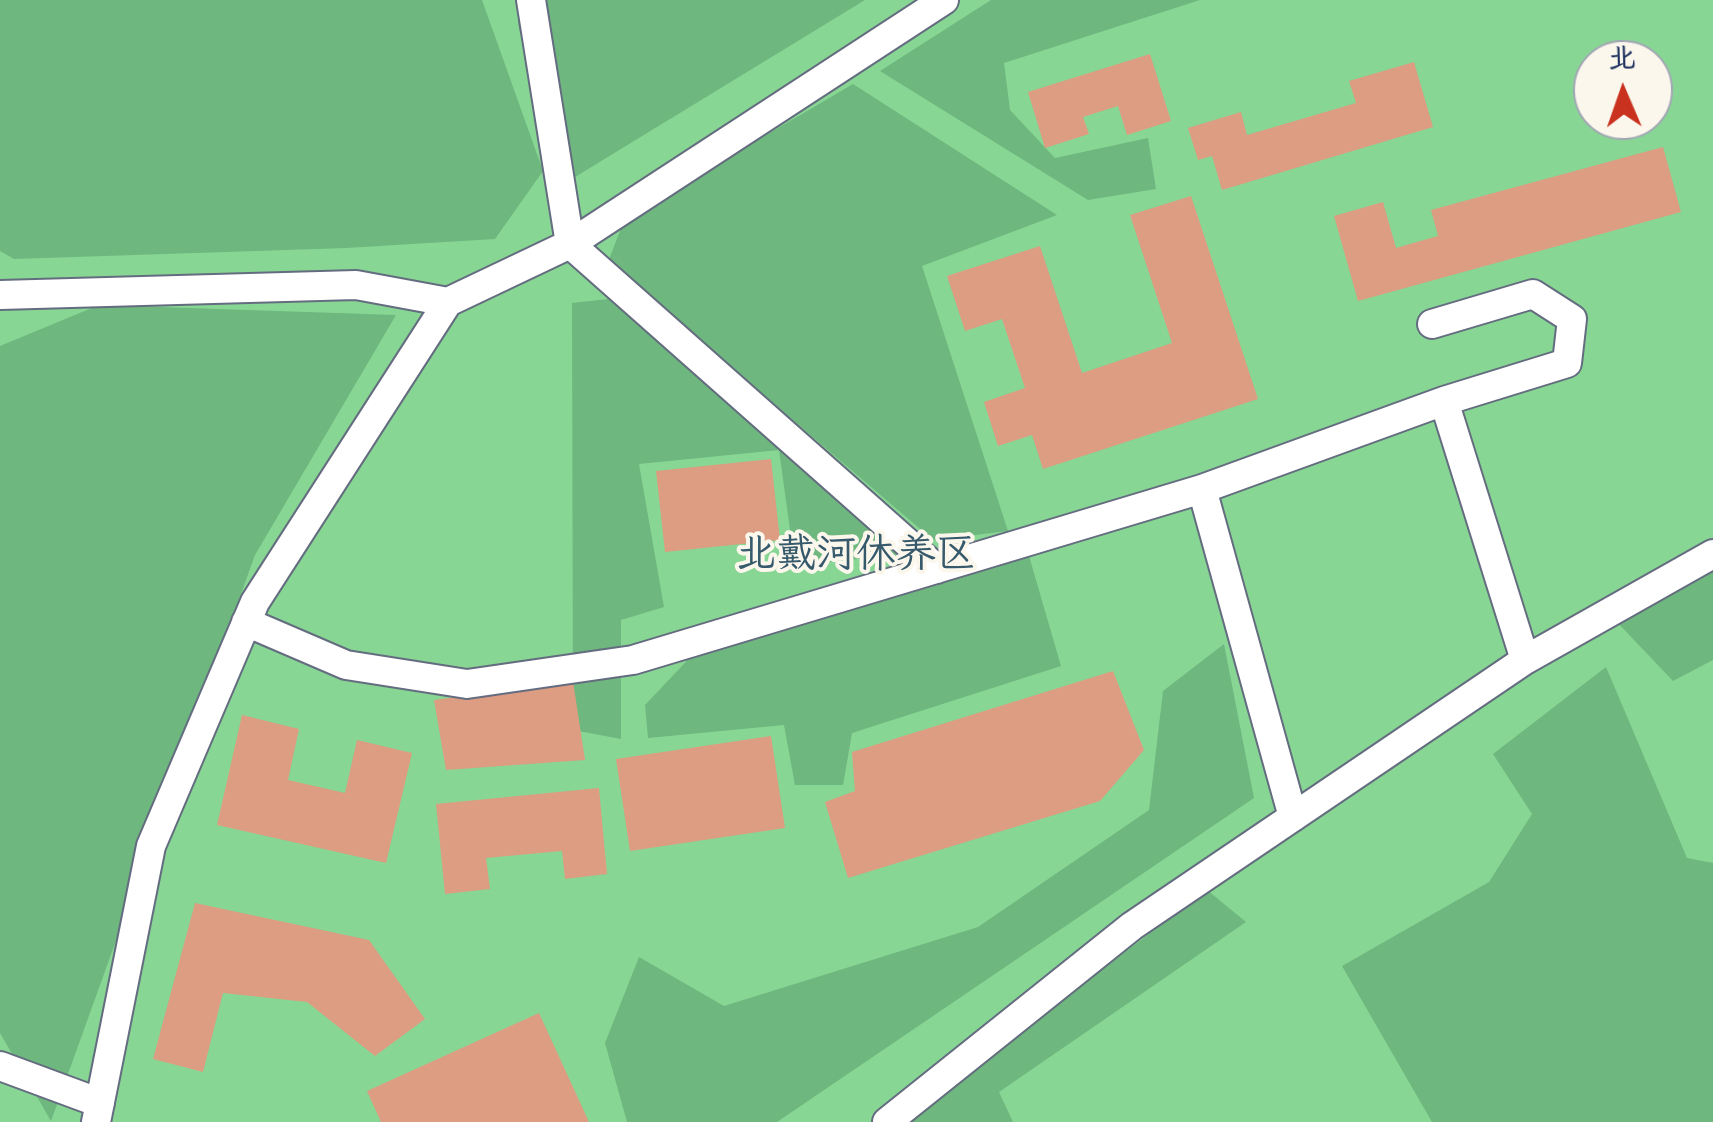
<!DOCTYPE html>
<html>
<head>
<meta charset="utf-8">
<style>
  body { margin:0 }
  #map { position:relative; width:1713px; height:1122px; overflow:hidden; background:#eddebc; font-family:Dekko,"LXGW WenKai TC",sans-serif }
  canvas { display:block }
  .north { position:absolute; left:1573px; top:40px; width:100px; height:100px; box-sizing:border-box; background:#fbf7ec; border:2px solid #a1a7b3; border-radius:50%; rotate:358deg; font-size:28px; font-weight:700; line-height:40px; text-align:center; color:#1b2f5e }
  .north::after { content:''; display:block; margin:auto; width:35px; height:45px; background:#c8321e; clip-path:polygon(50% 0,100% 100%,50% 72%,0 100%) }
</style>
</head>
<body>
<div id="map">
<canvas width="1713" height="1122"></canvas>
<div class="north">北</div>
</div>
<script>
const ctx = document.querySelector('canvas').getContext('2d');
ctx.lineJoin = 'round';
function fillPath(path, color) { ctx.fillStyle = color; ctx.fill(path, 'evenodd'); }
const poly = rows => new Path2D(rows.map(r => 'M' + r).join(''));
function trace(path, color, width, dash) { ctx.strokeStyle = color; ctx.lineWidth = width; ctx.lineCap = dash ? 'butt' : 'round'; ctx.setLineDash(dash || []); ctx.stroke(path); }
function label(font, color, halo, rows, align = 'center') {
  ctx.font = font + ' Dekko,"LXGW WenKai TC",sans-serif'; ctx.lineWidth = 8; ctx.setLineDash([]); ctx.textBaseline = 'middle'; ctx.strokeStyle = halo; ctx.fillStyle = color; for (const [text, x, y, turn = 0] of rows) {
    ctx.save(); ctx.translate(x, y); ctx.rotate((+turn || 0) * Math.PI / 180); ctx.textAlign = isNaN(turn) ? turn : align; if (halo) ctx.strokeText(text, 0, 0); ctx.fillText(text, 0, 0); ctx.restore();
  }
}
const green = poly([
  [0,0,1713,0,1713,1122,0,1122],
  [1593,60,1653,60,1653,120,1593,120]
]);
const forest = poly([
  [0,0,482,0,543,171,495,239,346,248,14,259,0,251],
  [518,0,865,0,557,188,518,24],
  [991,0,1200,0,1004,63,1010,110,1055,158,1148,138,1156,189,1088,200,880,71],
  [853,84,1057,215,922,266,1008,531,933,540,608,262,625,218],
  [608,299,911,553,795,566,779,450,639,464,664,607,621,620,621,739,573,730,572,303],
  [99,305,396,315,255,555,51,1121,0,1033,0,346],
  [1027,549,1061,666,852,733,843,785,795,785,784,725,648,738,645,705,697,650],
  [1713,569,1713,660,1673,681,1616,621],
  [1224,644,1254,798,777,1122,627,1122,605,1043,639,957,724,1006,978,927,1149,810,1163,691],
  [1606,667,1687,858,1713,863,1713,1122,1432,1122,1342,966,1489,882,1532,814,1493,754],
  [1207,890,1246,922,999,1092,1013,1122,901,1122]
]);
const building = poly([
  [1150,54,1171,121,1127,135,1118,106,1083,117,1089,134,1045,148,1028,92],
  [1414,62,1433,127,1222,190,1212,156,1198,160,1188,128,1241,112,1247,135,1356,103,1349,81],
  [1663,147,1681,212,1358,301,1334,216,1383,202,1396,248,1438,236,1431,210],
  [1191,196,1258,399,1043,469,1032,435,998,446,984,402,1025,388,1002,319,965,331,947,276,1040,246,1082,373,1172,343,1130,215],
  [771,459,780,540,665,552,656,471],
  [1113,671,1144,750,1100,801,848,878,825,802,855,791,852,752],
  [573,681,585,760,446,770,434,700],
  [242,715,299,729,288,780,345,793,357,740,412,753,386,863,217,825],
  [771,736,785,828,630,851,616,759],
  [599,788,607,874,565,879,562,851,486,858,490,889,445,894,436,804],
  [195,903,369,940,425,1019,375,1056,307,1002,223,993,203,1072,153,1059],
  [539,1013,589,1122,381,1122,367,1091]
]);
const street = poly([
  [531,0,570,244,937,569],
  [0,295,356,285,448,302],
  [1444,401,1525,660],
  [1202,489,1293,817],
  [246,622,346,665,467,684,633,660,1202,489,1444,401,1567,363,1572,319,1533,294,1432,324],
  [0,1066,100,1103],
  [96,1122,151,846,255,602,448,302,570,244,944,0],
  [887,1122,1132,926,1525,660,1713,554]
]);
const parkNames = [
  ["北戴河休养区",856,561]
];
fillPath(green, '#88d694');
fillPath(forest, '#6eb77e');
fillPath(building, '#dc9d82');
trace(street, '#646c7f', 32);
trace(street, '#fff', 28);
label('40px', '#36596c', '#fbf7ec', parkNames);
</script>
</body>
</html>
